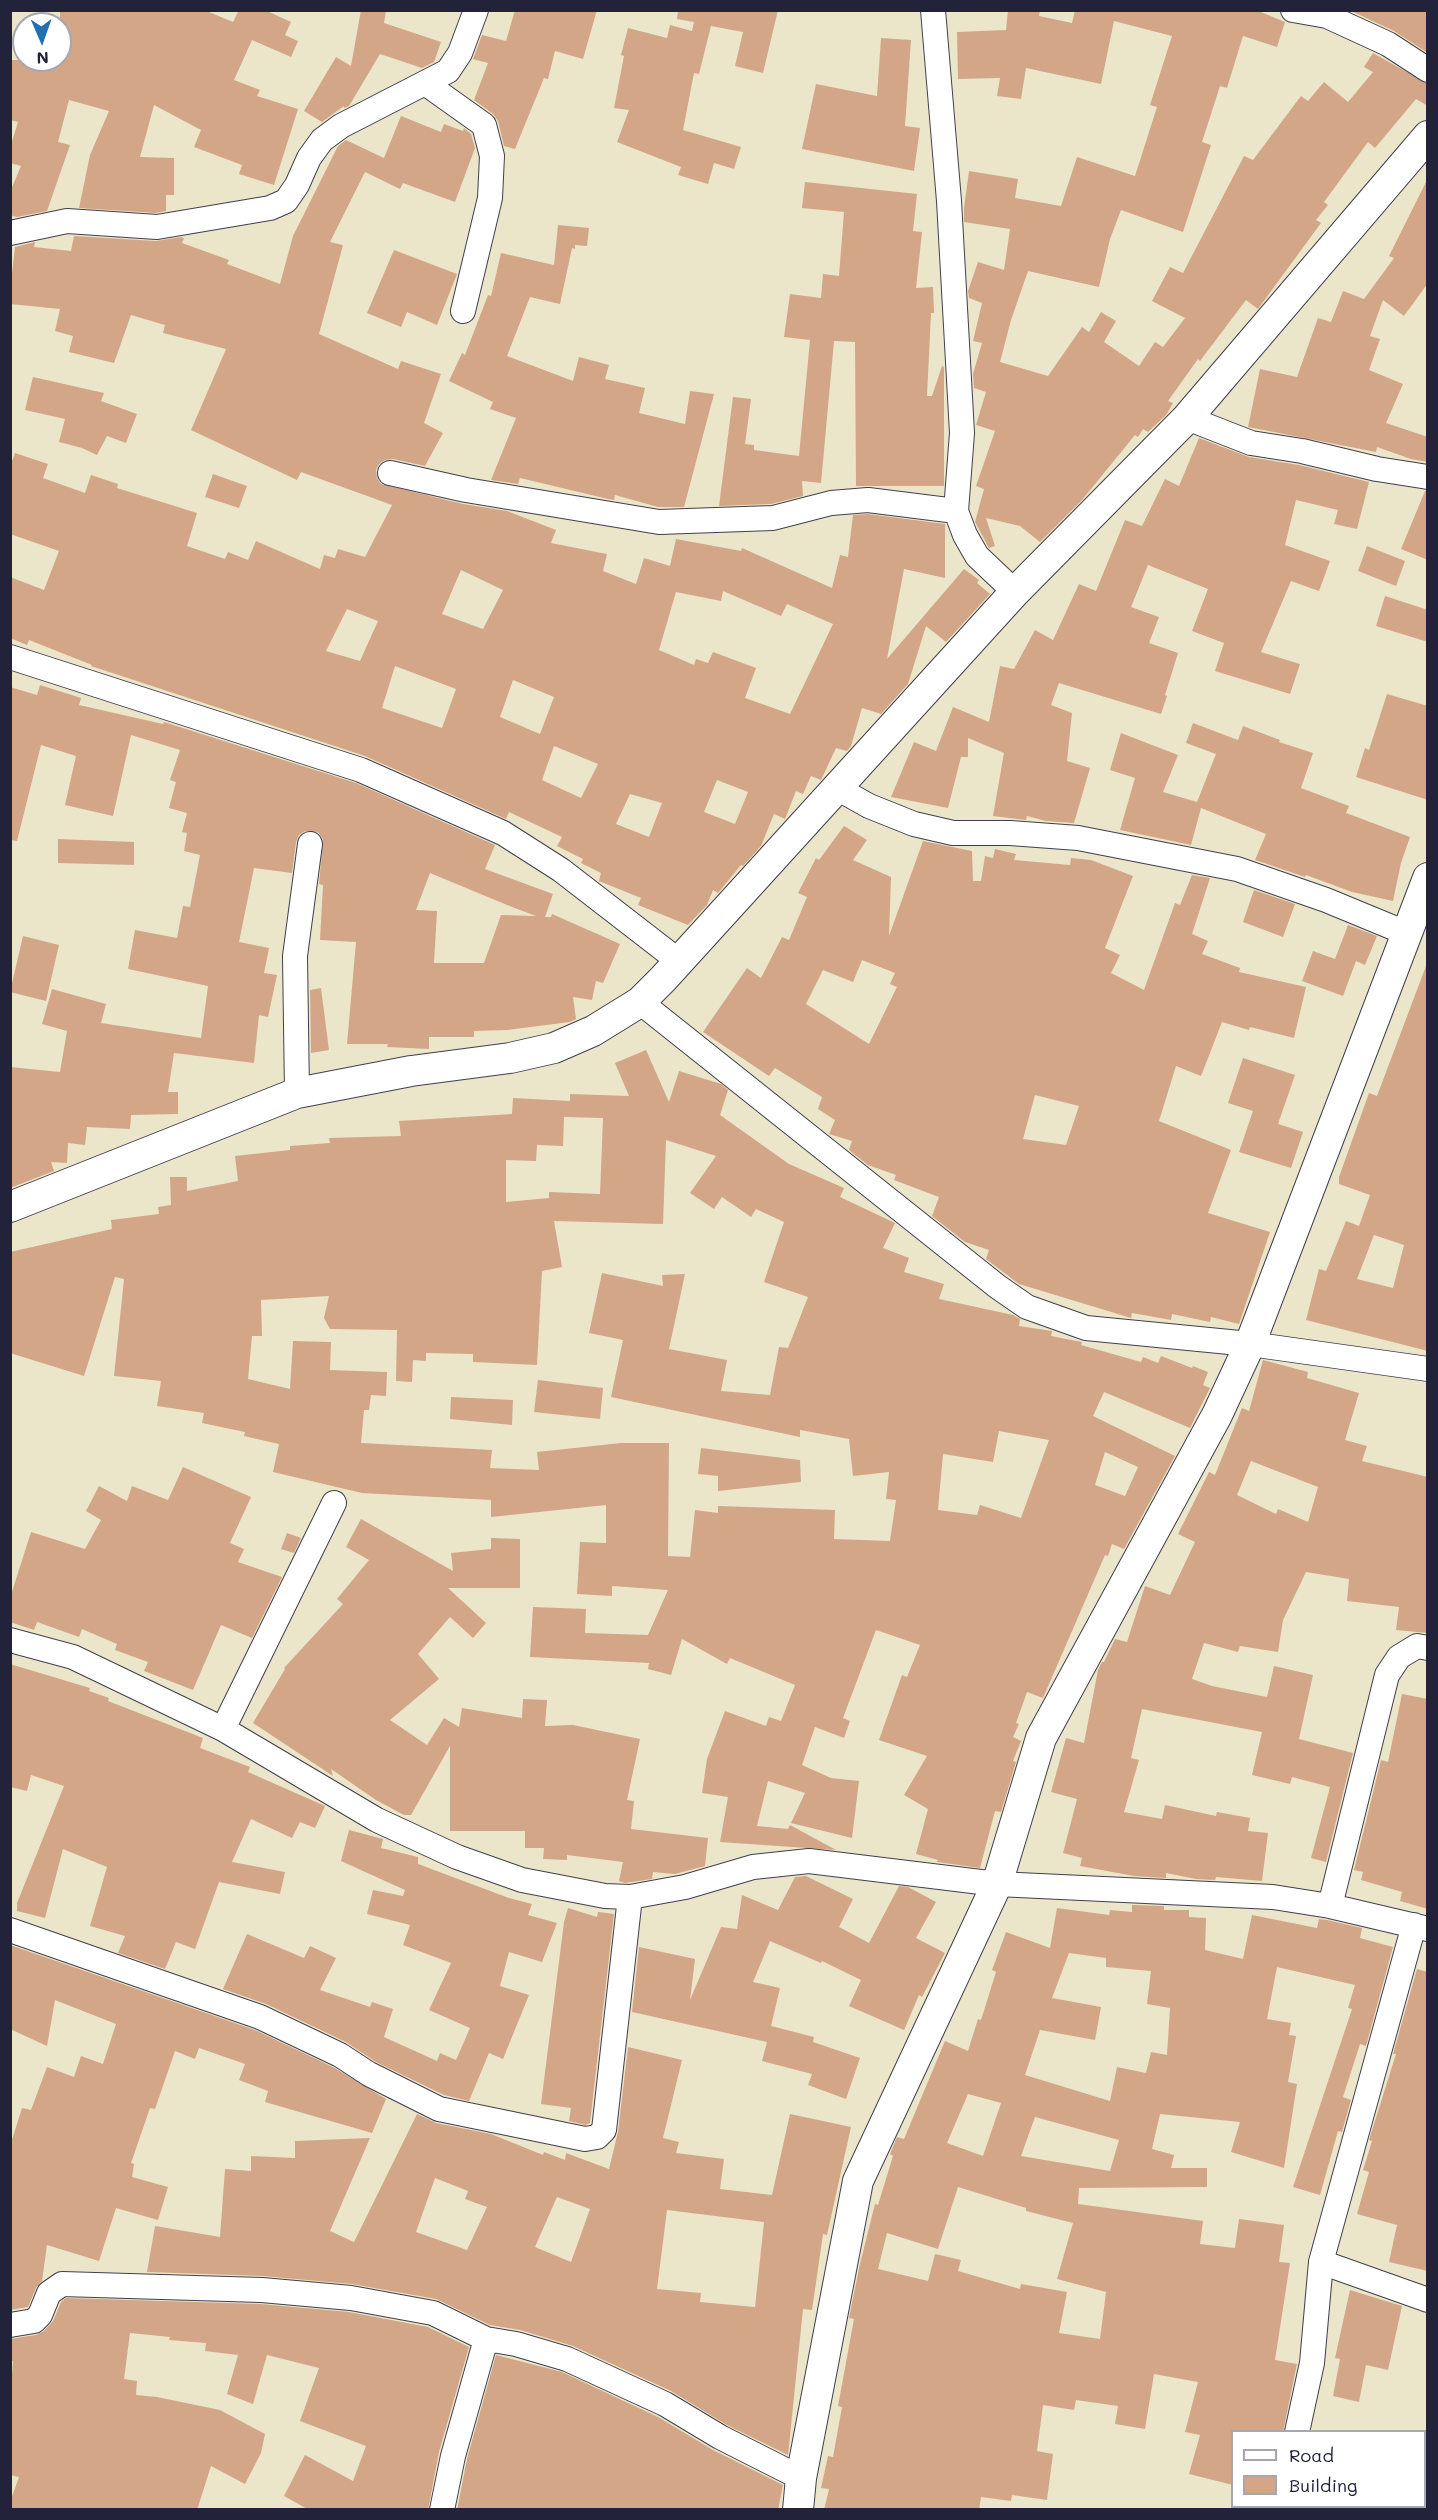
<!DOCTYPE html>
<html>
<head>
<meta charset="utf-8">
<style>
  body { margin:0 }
  #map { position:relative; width:1438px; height:2520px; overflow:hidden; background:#ebe6c9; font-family:Mali,sans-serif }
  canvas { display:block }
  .frame { position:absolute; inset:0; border:12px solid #22223b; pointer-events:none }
  .legend { position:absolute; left:1231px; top:2430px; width:195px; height:78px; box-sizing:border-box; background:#fff; border:2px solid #a7a7b1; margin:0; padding:8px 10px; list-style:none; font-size:18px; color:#22223b }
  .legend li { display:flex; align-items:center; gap:12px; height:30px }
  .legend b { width:30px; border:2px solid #a7a7b1 }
  .north { position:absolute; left:12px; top:12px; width:60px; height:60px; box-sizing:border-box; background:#fff; border:2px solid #a7a7b1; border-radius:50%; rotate:178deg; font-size:16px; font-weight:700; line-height:24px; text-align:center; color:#22223b }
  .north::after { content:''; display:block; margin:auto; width:21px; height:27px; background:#1f6fb2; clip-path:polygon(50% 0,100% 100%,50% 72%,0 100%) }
</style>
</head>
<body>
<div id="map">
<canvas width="1438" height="2520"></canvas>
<div class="frame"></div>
<ul class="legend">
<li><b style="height:8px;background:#fff"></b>Road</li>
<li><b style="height:16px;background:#d3a687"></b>Building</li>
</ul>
<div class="north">N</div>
</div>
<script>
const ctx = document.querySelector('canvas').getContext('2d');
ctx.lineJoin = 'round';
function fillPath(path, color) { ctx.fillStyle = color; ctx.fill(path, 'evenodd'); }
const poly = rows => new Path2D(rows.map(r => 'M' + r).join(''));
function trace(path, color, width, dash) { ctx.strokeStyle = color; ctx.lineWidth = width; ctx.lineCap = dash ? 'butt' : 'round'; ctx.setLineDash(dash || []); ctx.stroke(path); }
const building = poly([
  [60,10,204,10,233,22,239,10,265,10,291,22,285,35,298,41,291,57,252,40,234,80,260,90,257,96,298,109,274,185,239,174,242,165,194,147,201,130,154,105,140,157,174,158,174,195,166,195,166,211,156,213,79,208,90,155,109,111,69,100,58,142,70,145,47,211,17,217,10,215,10,192,21,166,10,163,10,148,18,122,10,120,10,60,60,60],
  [361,10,386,10,384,23,441,42,434,62,422,68,380,54,349,106,344,108,344,106,322,122,304,111,336,57,351,66],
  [515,10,597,10,583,59,555,51,548,79,544,78,515,149,504,146,498,121,493,114,474,100,488,63,473,59,482,35,506,41],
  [678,10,778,10,763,73,735,66,743,32,711,26,699,74,694,73,683,130,741,147,734,169,714,163,708,184,678,175,681,167,617,142,629,110,614,108,624,56,621,55,628,28,667,38,670,25,692,31,694,22,677,19],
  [1008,10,1040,10,1039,16,1072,23,1075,10,1256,10,1285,22,1277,47,1243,36,1227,88,1220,86,1202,142,1211,145,1183,232,1121,210,1110,239,1099,287,1028,271,1011,320,1000,362,1048,376,1082,327,1089,332,1101,312,1116,321,1104,342,1139,366,1155,342,1163,347,1185,318,1152,301,1170,267,1183,273,1244,156,1253,160,1301,96,1308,101,1324,82,1348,102,1373,72,1364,67,1373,53,1428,84,1428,106,1416,99,1375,148,1368,142,1324,202,1328,205,1316,220,1321,223,1258,309,1246,300,1200,361,1198,359,1168,401,1173,403,1166,415,1148,432,1143,429,1138,437,1135,435,1082,500,1040,542,1020,526,986,518,995,546,989,548,975,522,984,489,976,486,995,431,976,425,986,392,974,388,973,374,982,343,973,341,982,303,969,298,968,291,978,262,1004,270,1010,229,964,222,964,208,969,171,1018,179,1015,198,1061,206,1077,157,1135,176,1157,107,1150,105,1172,36,1114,21,1101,84,1026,68,1021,99,997,96,1000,78,958,79,957,32,1006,30],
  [1349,10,1428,10,1428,53,1394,31],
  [881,38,911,40,905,126,920,128,914,171,802,149,816,84,877,96],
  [401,116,441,132,444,124,463,131,464,128,471,134,475,148,455,202,403,183,400,189,365,172,330,242,343,245,319,334,398,369,401,361,441,374,424,423,443,433,425,466,393,459,385,460,379,464,376,470,377,478,381,484,463,504,507,511,556,530,551,543,607,554,603,571,636,584,644,558,670,566,676,539,741,551,742,548,832,588,840,555,848,557,853,515,868,514,945,524,945,578,904,569,887,659,964,569,979,580,977,583,990,594,946,642,926,626,908,684,881,714,862,708,851,746,847,751,836,748,821,780,811,776,803,794,796,791,785,819,774,814,761,846,743,866,741,865,718,893,713,890,707,905,688,925,638,905,641,898,599,881,601,873,581,863,583,859,557,846,562,837,509,812,506,819,365,756,91,666,92,665,29,640,27,645,10,638,10,577,44,590,59,551,10,534,10,467,15,453,48,464,43,478,85,493,91,475,118,484,117,488,197,513,187,546,225,559,228,552,248,560,256,541,320,569,324,555,335,558,338,549,365,557,392,505,301,472,297,480,191,430,226,349,163,333,165,325,131,315,114,363,69,352,73,336,55,331,60,309,10,304,10,291,15,247,35,242,34,247,71,251,74,236,156,241,181,237,184,238,182,243,229,260,227,264,280,284,293,236,338,146,346,140,384,158],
  [461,570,503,590,483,629,442,614],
  [723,591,781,616,787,604,833,624,790,714,745,698,756,668,713,652,708,663,696,659,694,665,659,650,676,592,721,601],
  [347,609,378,621,360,661,326,651],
  [395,666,456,689,442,728,382,708],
  [513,680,554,697,540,734,500,717],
  [554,746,598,764,581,798,542,780],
  [717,780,748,792,735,824,704,812],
  [630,794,662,803,649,837,616,824],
  [1428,178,1428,283,1404,316,1383,300,1370,336,1380,339,1369,370,1403,384,1386,423,1428,437,1428,462,1411,459,1377,447,1376,452,1248,427,1260,369,1297,377,1318,318,1331,322,1343,291,1364,299,1394,258,1389,256],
  [805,182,917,194,913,231,922,232,916,288,933,287,934,313,931,313,927,396,932,396,942,366,944,367,944,486,856,486,855,342,834,341,821,483,802,481,803,496,771,504,719,506,733,397,751,399,745,444,754,445,754,450,799,456,810,340,784,337,790,294,821,298,823,274,839,276,844,212,802,208],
  [558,225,589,228,587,246,575,245,575,249,572,248,560,304,530,297,507,356,573,381,579,357,609,365,605,379,645,388,639,413,685,424,690,391,714,394,684,507,658,507,615,495,614,500,608,499,520,478,518,484,491,480,516,418,490,409,493,402,449,381,462,353,465,355,488,295,491,296,501,253,554,265],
  [394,250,457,274,437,325,407,312,401,327,367,313],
  [33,377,104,393,101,401,137,414,126,443,107,436,97,455,82,448,59,442,65,419,25,410],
  [1199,438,1249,457,1299,465,1369,482,1357,529,1334,524,1338,510,1296,500,1285,545,1330,561,1319,591,1291,581,1261,652,1300,664,1290,694,1215,671,1224,643,1192,631,1208,589,1148,565,1131,607,1159,617,1149,643,1178,653,1165,695,1167,696,1161,714,1059,683,1051,705,1072,713,1067,761,1090,768,1074,823,1046,821,1027,816,1026,820,993,816,1004,753,968,738,968,757,961,757,948,808,891,797,914,742,936,751,953,707,989,722,1000,666,1014,669,1035,630,1053,640,1079,584,1096,591,1125,520,1142,526,1165,479,1179,486],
  [213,474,247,486,239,508,205,497],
  [1425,491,1428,491,1428,560,1401,549],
  [1367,546,1405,561,1396,586,1358,571],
  [1385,596,1428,610,1428,642,1376,626],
  [40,685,81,698,79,705,163,724,164,722,356,783,495,845,485,869,553,894,545,917,551,917,552,914,620,944,603,983,596,981,592,1000,573,997,576,1019,570,1022,507,1030,474,1031,474,1037,429,1037,429,1049,387,1047,388,1044,347,1044,356,942,320,940,323,885,319,884,323,839,318,832,305,831,299,835,296,842,292,873,254,868,239,942,269,948,264,973,277,975,268,1017,259,1015,254,1063,174,1053,168,1092,178,1092,178,1114,131,1115,130,1129,87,1127,85,1145,68,1143,67,1163,51,1162,54,1171,10,1188,10,1067,60,1072,67,1031,42,1024,52,989,106,1004,101,1023,201,1038,208,986,128,969,135,930,177,938,183,906,190,907,200,855,184,851,187,833,182,832,187,813,169,808,176,782,170,780,180,750,131,735,113,816,65,805,76,756,41,745,17,841,10,840,10,687,37,695],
  [430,873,512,907,536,916,501,915,484,963,434,963,437,911,416,910],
  [1387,694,1428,706,1428,800,1356,777,1365,748,1369,750],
  [1193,723,1238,740,1243,726,1280,740,1279,742,1313,753,1301,788,1349,806,1346,813,1410,837,1401,863,1393,901,1352,892,1306,875,1305,877,1255,860,1266,834,1201,808,1191,845,1120,830,1135,778,1110,770,1121,733,1178,755,1163,792,1197,802,1216,754,1186,743],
  [844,826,867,840,853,860,891,877,889,936,923,841,972,851,973,881,981,881,985,856,993,858,995,849,1016,854,1014,860,1070,865,1071,858,1091,860,1133,876,1105,948,1120,955,1111,973,1144,990,1175,903,1180,905,1192,875,1210,878,1192,934,1208,941,1202,954,1240,968,1239,972,1306,987,1294,1038,1250,1027,1249,1030,1222,1022,1201,1076,1176,1066,1159,1121,1231,1150,1208,1213,1270,1232,1239,1324,1211,1317,1210,1322,1172,1314,1171,1320,1132,1313,1131,1318,1019,1284,986,1259,989,1250,965,1242,932,1216,939,1197,894,1180,896,1175,868,1165,849,1150,852,1141,829,1134,835,1120,818,1109,822,1097,775,1068,769,1076,703,1032,747,968,761,978,782,937,789,940,807,897,798,893,816,858,819,860],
  [862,960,895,973,890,984,897,987,869,1044,806,1004,823,970,853,982],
  [1035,1095,1079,1106,1066,1145,1023,1139],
  [58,839,134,842,134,865,58,863],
  [1254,890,1295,904,1283,937,1243,922],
  [1348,925,1377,936,1365,965,1356,961,1343,996,1302,981,1313,951,1335,959],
  [23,936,59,945,46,1001,10,992],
  [1426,966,1428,966,1428,1351,1306,1320,1319,1269,1326,1271,1346,1221,1359,1226,1370,1195,1339,1184,1339,1177,1369,1093,1377,1096],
  [1374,1235,1404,1245,1393,1288,1357,1279],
  [321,988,329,1050,311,1053,310,990],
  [646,1050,669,1102,679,1071,721,1084,728,1090,720,1115,789,1164,844,1188,840,1197,895,1223,883,1248,909,1258,904,1272,944,1284,939,1299,1013,1315,1020,1319,1019,1326,1052,1331,1051,1336,1082,1342,1081,1345,1141,1362,1143,1357,1158,1363,1161,1356,1192,1368,1193,1366,1208,1372,1203,1385,1210,1388,1190,1428,1104,1392,1093,1416,1175,1456,1124,1549,1112,1544,1108,1556,1105,1555,1043,1698,1027,1692,1016,1723,1019,1724,1013,1737,1021,1741,1013,1761,1016,1762,1001,1812,995,1811,980,1868,937,1862,938,1860,916,1854,928,1809,904,1795,927,1756,879,1740,902,1675,907,1677,920,1645,876,1630,843,1718,850,1721,844,1738,815,1727,802,1765,831,1778,859,1781,852,1838,791,1823,805,1793,768,1781,757,1826,788,1829,790,1825,836,1850,720,1842,728,1797,702,1793,707,1759,725,1711,766,1726,769,1717,781,1721,795,1685,730,1658,727,1664,682,1639,671,1675,648,1669,649,1663,530,1657,533,1607,586,1609,585,1633,648,1635,668,1590,612,1586,612,1596,577,1594,580,1542,606,1543,606,1505,491,1517,491,1500,362,1493,273,1472,279,1444,244,1436,245,1432,202,1423,204,1413,157,1406,161,1381,114,1376,124,1279,115,1277,84,1376,10,1353,10,1252,112,1229,111,1220,159,1214,158,1207,171,1205,170,1177,187,1177,187,1191,238,1181,235,1156,290,1150,290,1146,330,1143,329,1138,401,1136,399,1121,512,1114,513,1098,570,1101,570,1094,629,1096,615,1063],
  [564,1117,603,1118,600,1194,549,1192,549,1198,506,1202,506,1160,536,1161,537,1145,563,1146],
  [666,1140,716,1156,690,1193,714,1209,722,1197,751,1217,756,1209,784,1222,764,1282,808,1297,788,1348,779,1347,770,1395,721,1391,727,1360,669,1349,685,1274,662,1275,663,1286,602,1273,589,1333,623,1340,611,1397,800,1437,800,1430,849,1439,853,1476,889,1472,886,1499,896,1500,890,1541,834,1539,835,1510,718,1506,718,1513,695,1510,690,1557,668,1556,669,1443,621,1443,537,1452,539,1470,490,1468,492,1450,361,1443,364,1410,369,1410,371,1395,386,1396,387,1372,330,1370,331,1342,293,1341,290,1389,248,1379,252,1336,262,1336,261,1300,329,1296,324,1318,330,1329,397,1330,396,1381,412,1382,413,1360,426,1361,426,1353,473,1354,473,1362,537,1365,542,1271,562,1267,554,1221,663,1224],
  [999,1431,1049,1440,1021,1518,980,1505,977,1515,938,1510,943,1454,993,1462],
  [1105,1452,1138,1467,1125,1496,1095,1485],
  [1243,1058,1295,1075,1278,1124,1303,1132,1291,1168,1239,1152,1253,1111,1228,1103],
  [1263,1360,1308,1372,1307,1378,1359,1393,1345,1440,1367,1446,1362,1461,1428,1477,1428,1633,1396,1630,1399,1607,1347,1601,1349,1579,1306,1572,1283,1620,1278,1652,1240,1646,1238,1652,1204,1643,1192,1679,1212,1686,1267,1697,1274,1666,1313,1675,1299,1739,1353,1753,1326,1862,1311,1858,1330,1787,1292,1777,1290,1784,1252,1775,1262,1732,1142,1709,1131,1758,1139,1760,1124,1812,1162,1819,1165,1805,1216,1816,1217,1812,1250,1818,1248,1831,1268,1833,1262,1881,1216,1877,1215,1880,1196,1879,1166,1873,1166,1878,1134,1876,1080,1866,1082,1858,1063,1853,1077,1799,1051,1792,1066,1738,1084,1743,1098,1670,1102,1662,1104,1662,1115,1639,1127,1642,1145,1586,1170,1595,1195,1542,1178,1534,1209,1472,1215,1475,1242,1408,1249,1411],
  [1251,1461,1318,1487,1308,1522,1278,1509,1276,1514,1237,1495],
  [538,1380,603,1388,600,1419,534,1412],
  [451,1397,513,1400,512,1425,450,1419],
  [701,1448,800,1460,801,1482,718,1491,718,1476,698,1474],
  [183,1467,251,1497,230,1543,244,1549,238,1562,282,1577,252,1638,221,1625,193,1690,144,1671,148,1662,115,1650,117,1644,82,1629,79,1637,37,1622,34,1630,10,1622,10,1598,31,1532,85,1549,101,1520,86,1511,99,1486,127,1501,132,1486,168,1500],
  [361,1519,453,1571,451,1553,491,1549,491,1538,520,1539,520,1588,448,1588,486,1623,473,1638,450,1617,418,1654,439,1679,390,1720,427,1745,444,1718,459,1727,462,1708,522,1718,523,1699,547,1700,545,1726,573,1725,640,1739,627,1800,634,1801,631,1829,708,1838,705,1866,675,1874,653,1872,652,1879,625,1883,619,1881,623,1862,567,1855,567,1860,543,1859,544,1848,525,1848,525,1831,450,1831,450,1746,411,1815,404,1815,376,1800,331,1769,333,1776,253,1723,285,1669,284,1668,343,1604,337,1599,369,1560,346,1547],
  [287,1533,301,1538,294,1553,281,1549],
  [10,1664,90,1688,89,1691,109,1698,108,1701,203,1738,200,1748,250,1767,248,1772,325,1806,315,1828,300,1822,292,1838,251,1819,232,1862,285,1872,280,1894,219,1882,195,1949,176,1942,165,1969,118,1953,125,1936,90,1926,107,1867,63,1849,45,1918,17,1911,17,1903,64,1786,31,1775,27,1791,10,1787],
  [1402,1694,1428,1699,1428,1909,1400,1901,1402,1892,1361,1880,1363,1872,1354,1870,1381,1760,1388,1762],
  [349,1830,383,1839,381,1848,418,1857,418,1864,509,1898,532,1904,528,1915,557,1923,542,1962,509,1952,500,1986,529,1995,503,2059,489,2053,469,2101,444,2095,376,2062,346,2042,266,2004,223,1989,247,1934,304,1958,310,1946,336,1958,320,1990,370,2007,372,2002,393,2009,384,2037,437,2061,440,2053,456,2060,470,2028,429,2010,451,1963,403,1945,410,1925,367,1914,373,1890,403,1896,405,1890,341,1861],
  [806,1876,853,1899,839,1927,869,1943,899,1886,908,1887,936,1902,916,1938,945,1953,922,1997,919,1995,904,2030,849,2006,861,1980,822,1961,821,1963,770,1941,753,1982,780,1988,771,2026,814,2037,813,2042,860,2058,846,2099,808,2085,812,2074,762,2061,767,2042,632,2012,639,1947,695,1959,690,2000,721,1927,737,1929,742,1895,778,1910,795,1877],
  [1132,1905,1164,1906,1164,1910,1189,1910,1189,1917,1206,1918,1205,1950,1243,1959,1252,1915,1317,1928,1319,1919,1327,1920,1362,1928,1360,1938,1393,1947,1366,2046,1360,2044,1343,2097,1351,2100,1342,2132,1338,2131,1320,2195,1293,2187,1352,2009,1348,2008,1355,1985,1277,1967,1267,2019,1291,2023,1289,2035,1296,2036,1288,2082,1297,2084,1284,2168,1231,2152,1240,2122,1160,2114,1152,2149,1174,2155,1171,2168,1207,2168,1207,2187,1079,2188,1078,2204,1203,2221,1200,2244,1235,2248,1239,2219,1284,2225,1279,2262,1290,2263,1275,2360,1297,2364,1283,2432,1233,2432,1233,2485,1189,2474,1200,2435,1185,2432,1198,2382,1154,2374,1145,2429,1115,2424,1118,2406,1076,2400,1074,2410,1043,2405,1037,2451,1053,2454,1047,2500,1012,2495,1011,2501,981,2497,979,2510,824,2510,829,2489,821,2488,828,2456,833,2457,842,2407,838,2406,854,2319,849,2318,860,2264,875,2204,878,2205,893,2156,890,2154,897,2137,904,2139,945,2041,968,2051,978,2019,981,2020,996,1972,992,1970,1006,1932,1050,1948,1057,1908,1109,1915,1110,1910,1132,1912],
  [1069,1953,1106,1958,1106,1967,1151,1971,1147,2004,1170,2008,1167,2055,1151,2052,1146,2073,1117,2067,1110,2101,1025,2075,1040,2030,1095,2040,1101,2007,1052,1998],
  [968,2094,1001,2103,983,2156,947,2143],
  [1035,2117,1119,2140,1110,2171,1021,2156],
  [958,2187,1026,2208,1026,2211,1073,2223,1057,2279,1106,2292,1100,2339,1059,2333,1067,2292,1021,2284,1020,2289,958,2271,961,2260,935,2254,928,2281,878,2269,887,2233,938,2249],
  [568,1908,597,1917,598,1912,614,1914,590,2123,585,2125,569,2121,571,2108,541,2104,564,1922],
  [10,1945,255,2030,333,2067,386,2099,372,2133,265,2102,268,2091,239,2080,245,2064,199,2048,195,2059,175,2051,155,2109,150,2108,131,2163,134,2164,132,2177,168,2187,158,2220,116,2208,99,2261,47,2245,42,2281,36,2288,28,2307,10,2310,10,2146,22,2108,31,2110,47,2067,74,2077,81,2056,103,2064,116,2024,55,2000,47,2046,10,2029],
  [1417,1969,1428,1972,1428,2271,1389,2262,1397,2225,1357,2214,1369,2172,1363,2170,1372,2141,1369,2140,1396,2054,1393,2054],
  [628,2047,682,2060,663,2138,679,2142,676,2153,724,2159,720,2189,772,2195,790,2114,851,2127,827,2235,823,2234,812,2310,803,2309,788,2455,727,2425,671,2391,573,2346,520,2330,490,2325,436,2299,352,2284,262,2276,147,2272,155,2226,220,2237,225,2169,251,2171,251,2156,295,2158,295,2141,370,2138,330,2231,354,2242,417,2114,436,2123,491,2134,543,2155,544,2152,565,2160,566,2153,609,2169,618,2132],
  [435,2178,468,2191,465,2199,487,2207,467,2250,416,2232],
  [557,2197,590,2209,571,2262,535,2247],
  [667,2210,764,2222,755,2307,700,2302,701,2293,657,2289],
  [1350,2290,1402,2306,1388,2370,1366,2365,1359,2402,1333,2396,1340,2359,1335,2358],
  [66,2298,261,2304,349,2312,428,2327,469,2347,439,2452,428,2510,309,2510,284,2496,305,2455,353,2481,366,2446,300,2421,319,2368,267,2355,253,2404,227,2394,238,2355,205,2351,206,2343,169,2340,170,2337,130,2333,124,2379,137,2381,136,2395,157,2397,220,2410,265,2434,261,2453,245,2484,211,2466,197,2510,10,2510,10,2502,19,2477,10,2475,10,2399,13,2361,10,2361,10,2339,36,2335,44,2331,53,2321,61,2302],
  [496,2355,562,2372,658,2417,713,2450,783,2485,778,2510,457,2510,467,2459]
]);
const minor = poly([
  [933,10,949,201,962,433,956,511,965,535,977,556,1015,592],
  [1293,10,1327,16,1388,44,1428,70],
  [425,83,484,125,492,156,490,198,463,311],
  [10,233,67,221,157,227,270,208,286,201,297,185,309,158,322,140,341,126,448,71,460,53,476,10],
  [1187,418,1251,443,1302,451,1377,469,1428,477],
  [390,473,466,490,659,522,773,518,831,503,868,500,956,511],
  [10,657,361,770,503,833,561,870,680,962],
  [837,788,869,806,914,824,953,833,1010,833,1078,838,1237,869,1326,900,1406,933],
  [640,1002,998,1287,1027,1307,1086,1328,1250,1344,1428,1369],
  [297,1093,295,956,310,844],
  [10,1640,73,1657,223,1729,377,1820,457,1857,522,1880,605,1896,630,1897,685,1887,753,1867,809,1861,997,1884,1273,1897,1330,1906,1428,1929],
  [223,1729,334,1503],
  [1330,1906,1387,1675,1399,1657,1417,1646,1428,1648],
  [10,1930,260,2017,340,2055,369,2074,439,2109,585,2139,597,2137,604,2130,630,1897],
  [1321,2262,1428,2300],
  [10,2325,34,2321,40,2315,49,2293,62,2284,262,2290,351,2298,433,2313,486,2339,516,2344,567,2359,665,2404,720,2437,801,2478],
  [1297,2432,1312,2363,1321,2262,1414,1925],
  [442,2510,453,2456,486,2339],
  [1285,2510,1285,2506]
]);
const tertiary = poly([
  [10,1207,297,1093,411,1071,510,1058,554,1048,593,1031,640,1002,663,979,1015,592,1187,418,1428,136],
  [798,2510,801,2478,858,2181,997,1884,1041,1738,1217,1415,1250,1344,1428,878]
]);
fillPath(building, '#d3a687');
trace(minor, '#403f50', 26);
trace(tertiary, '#403f50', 32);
trace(minor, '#fff', 24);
trace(tertiary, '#fff', 30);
</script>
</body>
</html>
